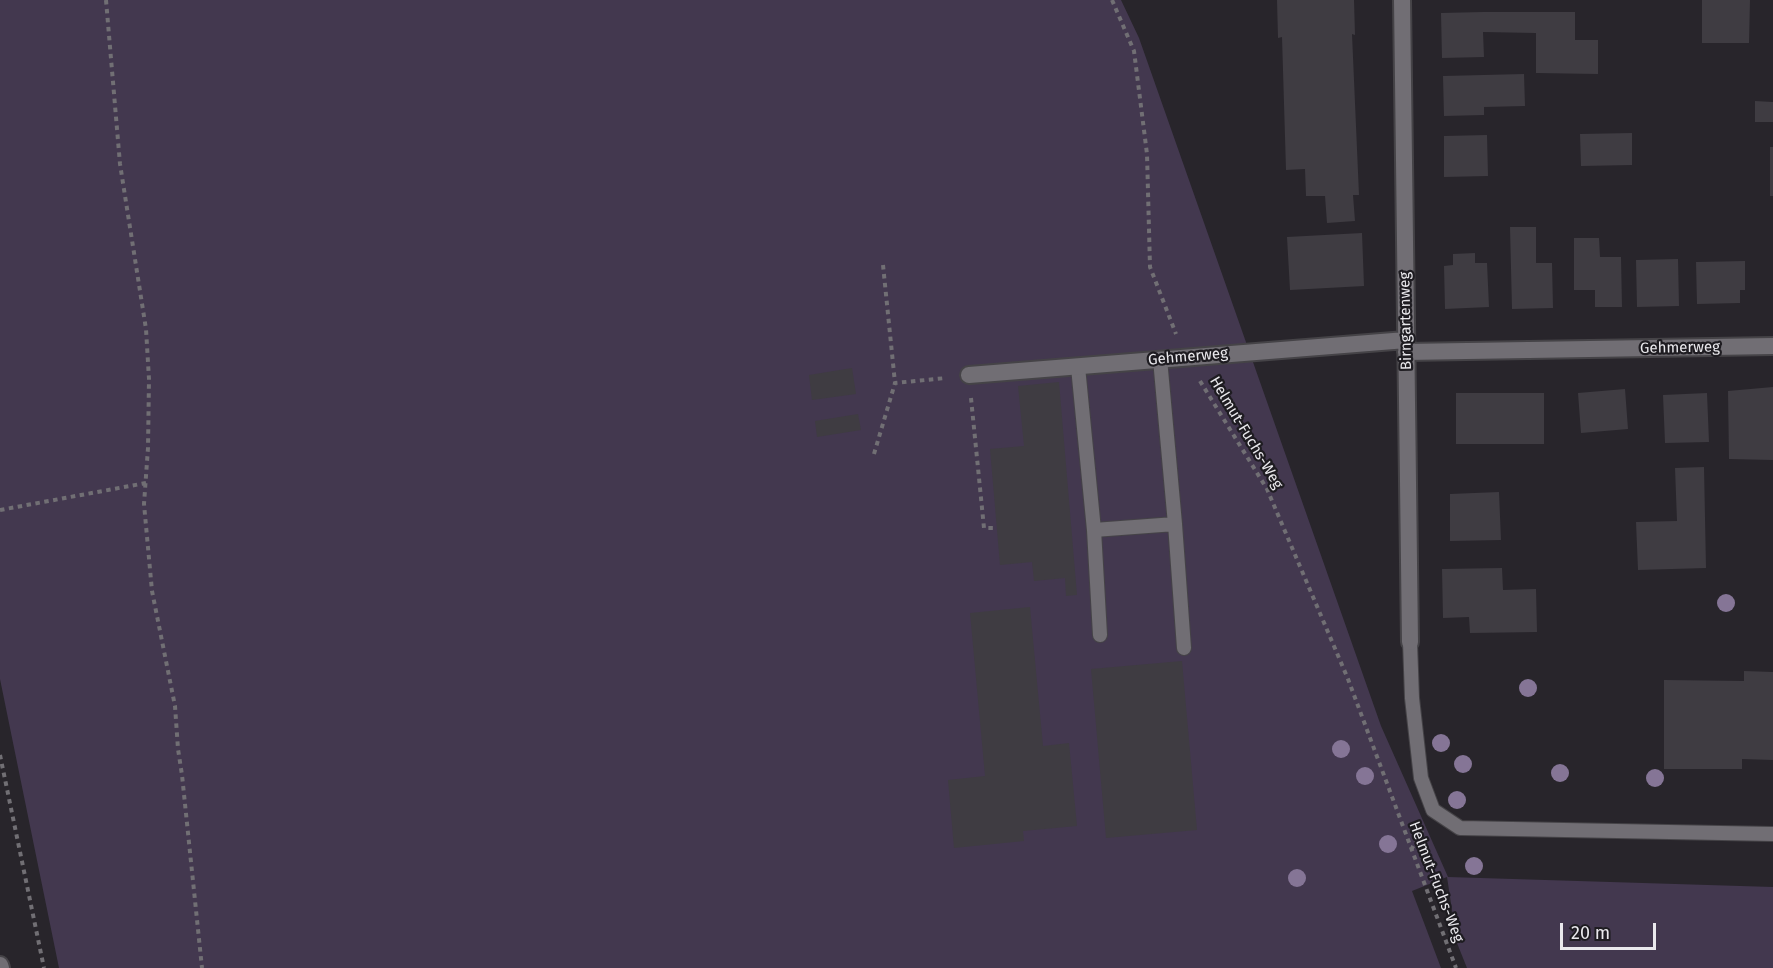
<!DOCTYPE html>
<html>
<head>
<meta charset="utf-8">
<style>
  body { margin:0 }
  #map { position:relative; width:1773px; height:968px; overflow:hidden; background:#28252b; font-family:"Fira Sans",sans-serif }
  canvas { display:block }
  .scale { position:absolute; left:1560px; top:923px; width:96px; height:27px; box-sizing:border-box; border:3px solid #eae9ed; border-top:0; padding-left:8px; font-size:18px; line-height:21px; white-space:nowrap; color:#eae9ed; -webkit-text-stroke:4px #1e1c21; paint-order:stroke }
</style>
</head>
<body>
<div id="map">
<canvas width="1773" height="968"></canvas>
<div class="scale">20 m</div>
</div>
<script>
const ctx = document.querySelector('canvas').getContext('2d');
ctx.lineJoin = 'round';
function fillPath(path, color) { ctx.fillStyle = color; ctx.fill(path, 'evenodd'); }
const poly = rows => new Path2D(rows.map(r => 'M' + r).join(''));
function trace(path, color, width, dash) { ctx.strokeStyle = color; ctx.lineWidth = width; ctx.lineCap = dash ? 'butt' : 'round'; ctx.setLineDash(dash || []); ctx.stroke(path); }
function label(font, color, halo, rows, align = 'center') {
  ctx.font = font + ' "Fira Sans",sans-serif'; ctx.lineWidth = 4.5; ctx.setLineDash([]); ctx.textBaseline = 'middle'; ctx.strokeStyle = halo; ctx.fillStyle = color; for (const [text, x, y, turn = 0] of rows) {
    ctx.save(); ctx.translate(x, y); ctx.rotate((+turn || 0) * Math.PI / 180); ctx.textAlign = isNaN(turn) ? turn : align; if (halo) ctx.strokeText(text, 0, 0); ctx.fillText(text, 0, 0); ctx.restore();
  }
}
const green = poly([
  [0,0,1121,0,1139,38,1381,726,1448,877,1773,887,1773,968,1467,968,1457,943,1447,877,1412,891,1441,968,59,968,0,679]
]);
const building = poly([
  [1277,0,1354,0,1355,35,1352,34,1359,195,1353,195,1355,221,1327,223,1325,196,1306,196,1305,169,1286,170,1282,37,1278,38],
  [1702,0,1750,0,1749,43,1702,43],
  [1483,12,1575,12,1575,40,1598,40,1598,74,1536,73,1536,33,1483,32,1484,57,1442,58,1441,13],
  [1524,74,1525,106,1484,107,1484,115,1444,116,1443,76],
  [1755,101,1773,102,1773,122,1755,122],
  [1632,133,1632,165,1581,166,1580,134],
  [1487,135,1488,176,1444,177,1444,136],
  [1770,147,1773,147,1773,196,1770,196],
  [1510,227,1536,227,1536,263,1552,263,1553,308,1512,309],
  [1362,233,1364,286,1290,290,1287,237],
  [1574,238,1599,238,1600,257,1621,257,1622,307,1595,307,1595,290,1574,290],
  [1475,253,1475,263,1487,263,1489,307,1445,309,1444,266,1453,265,1453,254],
  [1678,259,1679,306,1637,307,1636,260],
  [1745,261,1745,290,1740,290,1740,303,1697,304,1696,262],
  [852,368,856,394,812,400,809,375],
  [1059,382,1077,595,1066,596,1065,578,1034,581,1032,562,1000,565,990,449,1024,446,1018,386],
  [1773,387,1773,460,1729,459,1728,391],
  [1625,389,1628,429,1581,433,1578,393],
  [1456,393,1544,393,1544,444,1456,444],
  [1707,393,1709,442,1665,443,1663,395],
  [858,414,861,430,817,437,815,421],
  [1704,467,1706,568,1638,570,1636,522,1677,521,1675,468],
  [1499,492,1501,540,1450,541,1450,494],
  [1502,568,1503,590,1536,589,1537,632,1470,633,1469,617,1443,618,1442,569],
  [1030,607,1043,746,1069,743,1077,826,1023,831,1024,841,954,848,948,780,985,776,970,613],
  [1182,661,1197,830,1106,838,1091,669],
  [1744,671,1773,672,1773,760,1742,759,1742,769,1664,769,1664,680,1744,681]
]);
const path = poly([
  [106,0,120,164,146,329,149,379,148,448,144,504,152,591,175,706,178,749,182,775,202,968],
  [1112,0,1134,51,1147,154,1150,267,1176,334],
  [883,265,895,383],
  [1200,381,1267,489,1348,679,1456,968],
  [971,398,984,528,997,528],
  [874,454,895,383,946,378],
  [0,510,146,483],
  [0,755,44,968],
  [1411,850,1423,829]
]);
const service = poly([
  [1160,359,1175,524],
  [1078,367,1094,530,1100,635],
  [1094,530,1175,524,1184,648],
  [1410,642,1412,698,1421,778,1433,810,1460,828,1773,834]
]);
const minor = poly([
  [1402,0,1410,642],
  [1406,352,1773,346],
  [969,375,1406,340]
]);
const secondary = poly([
  [0,965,1,968]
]);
const trees = [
  [1726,603],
  [1528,688],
  [1441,743],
  [1341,749],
  [1463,764],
  [1560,773],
  [1365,776],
  [1655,778],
  [1457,800],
  [1388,844],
  [1474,866],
  [1297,878]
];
const streetNames = [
  ["Birngartenweg",1406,321,-91],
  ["Gehmerweg",1680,348,-1],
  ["Gehmerweg",1188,357,-5],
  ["Helmut-Fuchs-Weg",1246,433,59],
  ["Helmut-Fuchs-Weg",1436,882,69]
];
fillPath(green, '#43384f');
fillPath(building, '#3f3c42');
trace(service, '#454347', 16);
trace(minor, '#454347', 20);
trace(secondary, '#454347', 20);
trace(path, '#716f74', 4, [4.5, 4.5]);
trace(service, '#716e74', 14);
trace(minor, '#716e74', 16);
trace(secondary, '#716e74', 16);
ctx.fillStyle = '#857596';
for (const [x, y] of trees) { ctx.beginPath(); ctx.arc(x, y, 9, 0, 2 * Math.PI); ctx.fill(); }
label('15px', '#eae9ed', '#1e1c21', streetNames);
</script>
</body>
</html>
